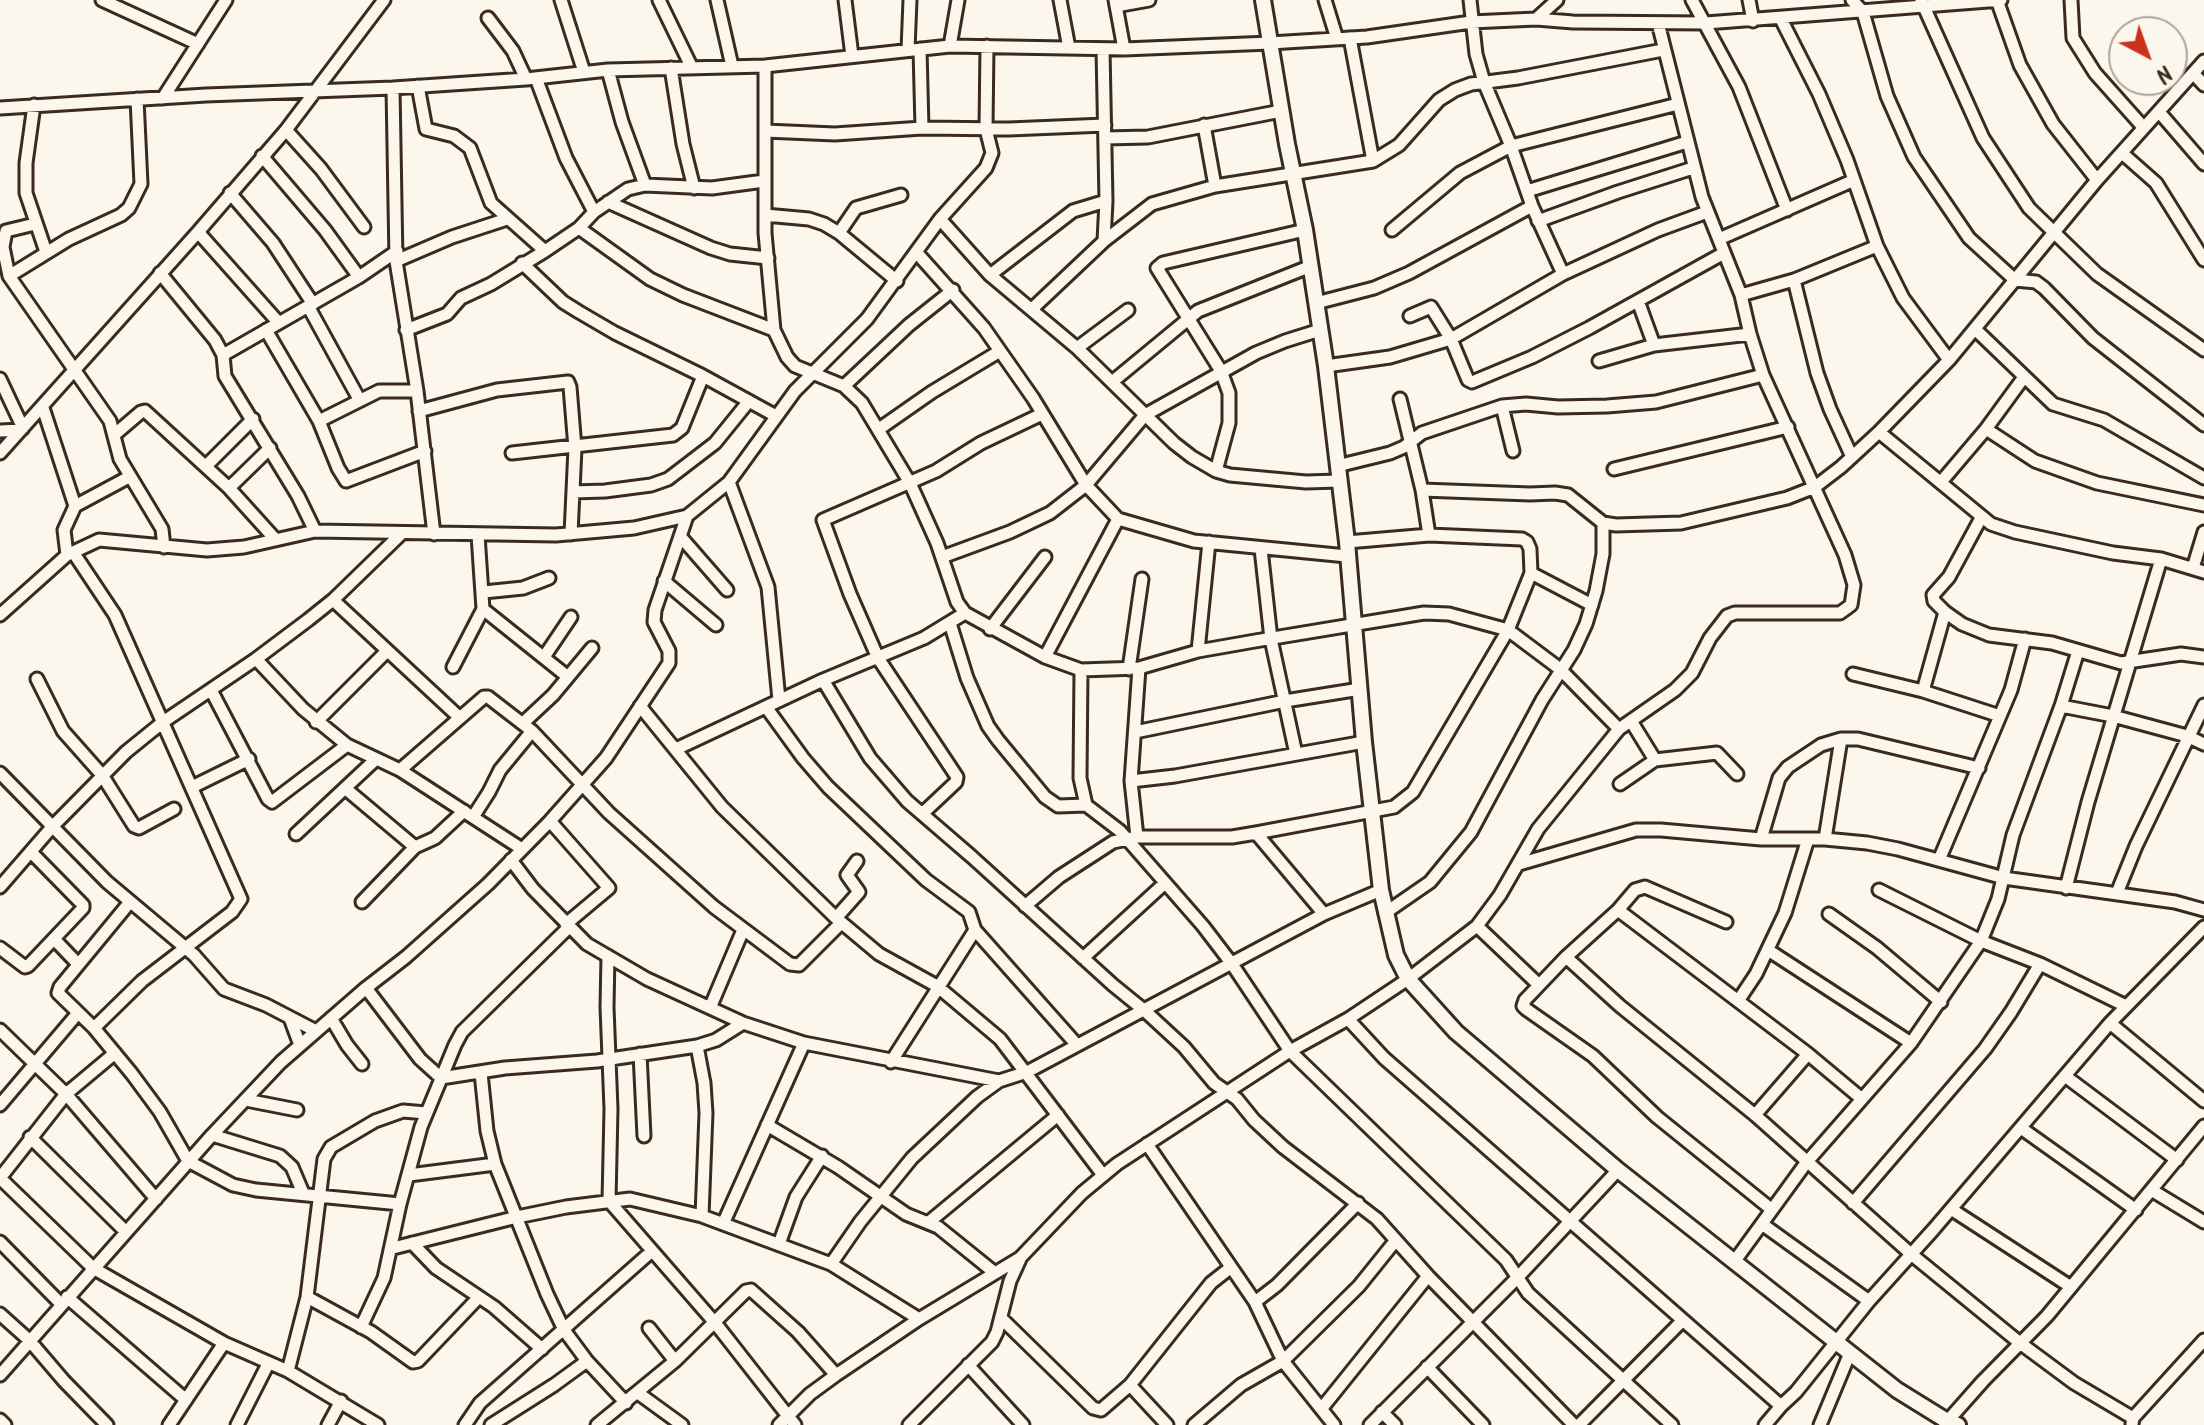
<!DOCTYPE html>
<html>
<head>
<meta charset="utf-8">
<style>
  body { margin:0 }
  #map { position:relative; width:2204px; height:1425px; overflow:hidden; background:#fbf7ec; font-family:Kalam,sans-serif }
  canvas { display:block }
  .north { position:absolute; left:2108px; top:16px; width:80px; height:80px; box-sizing:border-box; background:#fbf7ec; border:2px solid #aea59a; border-radius:50%; rotate:139deg; font-size:22px; font-weight:700; line-height:32px; text-align:center; color:#3b2a1e }
  .north::after { content:''; display:block; margin:auto; width:28px; height:36px; background:#c8321e; clip-path:polygon(50% 0,100% 100%,50% 72%,0 100%) }
</style>
</head>
<body>
<div id="map">
<canvas width="2204" height="1425"></canvas>
<div class="north">N</div>
</div>
<script>
const ctx = document.querySelector('canvas').getContext('2d');
ctx.lineJoin = 'round';
const poly = rows => new Path2D(rows.map(r => 'M' + r).join(''));
function trace(path, color, width, dash) { ctx.strokeStyle = color; ctx.lineWidth = width; ctx.lineCap = dash ? 'butt' : 'round'; ctx.setLineDash(dash || []); ctx.stroke(path); }
const minor = poly([
  [102,0,198,44],
  [561,0,584,72],
  [659,0,691,66],
  [717,0,732,66],
  [845,0,852,56],
  [1060,0,1069,48],
  [1115,0,1124,49],
  [1325,0,1337,39],
  [1470,0,1476,54,1484,82,1511,146,1532,206,1563,274],
  [1692,0,1739,87,1787,210],
  [1749,0,1753,21],
  [1852,0,1863,12,1887,96,1914,157,1969,238,2015,280,2036,282,2044,288,2093,338,2204,425],
  [1921,0,1983,138,2029,208,2097,274,2204,350],
  [1997,0,2020,65,2053,124,2097,180],
  [2071,0,2073,38,2095,73,2144,128],
  [1116,6,1149,0],
  [488,18,513,51,526,79],
  [1536,19,1557,0],
  [1781,19,1819,94,1847,160,1877,246,1903,298,1949,360],
  [1350,38,1373,161],
  [950,46,958,0],
  [920,49,922,128],
  [1103,49,1106,201,1104,241],
  [908,50,910,0],
  [765,66,765,233,774,330,787,357,795,366,844,386,862,403,910,483,937,543,957,602,965,613,1045,657,1081,670,1139,668,1198,651,1255,641,1424,613,1449,614,1508,630,1560,669,1619,729],
  [671,68,683,144,694,188],
  [608,70,622,122,645,185],
  [2193,73,2204,85],
  [536,78,566,158,594,212],
  [418,86,426,129,454,136,470,148,491,203,545,251],
  [393,88,396,261,417,391,434,534],
  [163,98,226,0],
  [34,105,26,163,26,193,46,252],
  [0,108,206,95,393,88,526,79,608,70,765,66,950,46,1124,49,1270,43,1367,37,1471,22,1536,19,1573,22,1706,23,2001,0],
  [2160,113,2204,164],
  [1204,125,1215,186],
  [286,130,321,169,364,227],
  [765,131,835,134,922,128,1009,129,1105,125],
  [1105,138,1148,137,1281,111],
  [2122,153,2156,183,2204,260],
  [262,156,325,230,359,277],
  [1527,191,1687,142],
  [230,193,273,243,313,304],
  [608,202,711,248,730,254,768,258],
  [765,215,809,219,824,224,839,233,897,281],
  [940,219,990,275,1077,348,1174,443,1192,457,1216,471,1230,475,1306,482,1338,481],
  [1538,221,1618,192,1693,168],
  [35,224,6,231,3,247,9,276,110,421,120,459,162,529,164,547],
  [579,228,650,279,683,295,774,330],
  [1392,230,1460,173,1511,146,1678,104],
  [198,232,278,322],
  [839,233,856,208,901,195],
  [1719,239,1852,181],
  [917,253,984,328,1033,398,1086,485,1118,519,1194,541,1347,556],
  [396,261,452,237,507,219],
  [522,263,563,302,579,312,615,333,703,376,776,416],
  [160,273,215,340,223,355,225,376,298,496,315,531],
  [990,275,1073,211,1106,201],
  [9,276,69,239,121,215,129,208,141,184,137,99],
  [1794,280,1817,373,1830,409,1852,457],
  [1741,295,1794,280,1877,246],
  [1638,301,1654,345],
  [1316,303,1374,288,1409,273,1532,206],
  [308,306,359,399],
  [1032,309,1104,241,1152,204,1215,186,1373,161,1399,145,1439,100,1455,90,1471,84,1518,78,1663,50],
  [1410,316,1431,307,1451,339,1468,380,1472,382,1532,357,1589,328,1724,253],
  [266,330,319,421,338,468,346,481,425,451],
  [406,330,447,314,461,298,491,284,545,251,579,228,594,212,628,189,645,185,712,188,764,181],
  [1976,330,2053,404,2104,420,2204,478],
  [1077,348,1128,310],
  [223,355,359,277,397,251],
  [1599,361,1654,345,1750,334],
  [1326,366,1390,357,1451,339,1563,274,1658,230,1707,212],
  [0,379,23,428],
  [1112,382,1198,311,1311,266],
  [844,386,909,325,953,290],
  [1400,399,1422,490,1429,535],
  [1502,406,1513,451],
  [43,408,75,506],
  [419,411,497,390,568,382,570,387,575,448,571,534],
  [319,421,379,391,417,391],
  [879,429,932,392,1000,351],
  [1986,429,2035,461,2097,483,2204,505],
  [0,431,21,430],
  [1879,432,1991,524,2015,532,2113,553,2161,559,2204,572],
  [114,435,141,412,145,411,229,488,275,539],
  [0,453,198,232,286,130,384,0],
  [512,453,673,435,682,428,703,376],
  [206,466,253,419],
  [1337,466,1390,453,1404,447,1422,433,1502,406,1526,404,1558,407,1607,406,1656,402,1763,375],
  [1614,469,1788,427],
  [1216,471,1229,423,1229,393,1221,371,1157,268,1163,263,1305,230],
  [729,482,768,587,779,700],
  [1941,482,1986,429,2024,377],
  [229,488,270,448],
  [1422,490,1530,494,1555,493,1568,495,1603,523,1616,525,1681,523,1787,498,1815,487,1841,467,1879,432,1949,360,2097,180,2204,61],
  [573,492,605,491,651,485,668,479,715,443,749,401],
  [1981,518,1949,577,1933,595,1934,601,1945,612,1962,624,1989,635,2052,643,2121,663,2181,654,2204,657],
  [680,536,727,590],
  [1261,549,1271,639,1296,754],
  [73,552,115,615,241,899,232,912,142,981,94,1028],
  [67,555,64,530,75,506,129,477],
  [942,557,1010,532,1050,513,1086,485,1145,415,1256,353,1285,341,1320,330],
  [2193,568,2204,532],
  [1531,573,1592,605],
  [664,581,716,625],
  [484,592,523,588,549,578],
  [333,600,460,718],
  [483,609,568,677],
  [1945,612,1923,691,2000,716],
  [0,615,67,555,99,540,207,550,244,547,315,531,556,535,634,528,687,516,729,482,795,391,867,319,940,219,986,168,992,153,986,129,987,46],
  [950,623,967,678,988,726,998,740,1045,797,1058,806,1086,805],
  [990,629,1045,557],
  [1198,651,1209,542],
  [544,657,571,617],
  [1045,657,1118,519],
  [256,659,303,709,347,745,400,770,522,849],
  [453,667,483,609,478,535],
  [1129,669,1142,579],
  [1081,670,1080,778,1086,805,1120,831,1203,926,1232,964,1290,1051,1506,1260,1528,1293,1672,1425],
  [1853,674,1923,691],
  [37,679,63,731,102,775,134,826,139,828,174,809],
  [823,680,870,758,907,801,972,857,1113,985,1145,1011,1184,1047,1214,1083,1237,1099,1254,1120,1283,1147,1377,1219,1428,1276,1574,1425],
  [211,690,268,799,272,802,347,745],
  [640,706,722,807,836,918,879,954,937,986,1000,1039,1103,1175],
  [2061,706,2113,716,2187,736,2204,744],
  [766,707,803,758,828,787,926,880,969,912,975,930,1077,1045],
  [1631,721,1655,760,1717,753,1737,774],
  [316,722,387,651],
  [523,723,553,695,592,648],
  [1135,732,1285,701,1360,689],
  [676,749,823,680,924,638,965,613],
  [400,770,484,697,488,697,532,731,609,813,714,907,790,964,799,965,841,923],
  [0,773,107,882,194,955,224,989,266,1005,316,1031],
  [1131,781,1175,776,1364,742],
  [1620,784,1655,760],
  [192,787,249,759],
  [346,789,415,847,435,838,464,811],
  [922,814,956,782,957,777,878,658,850,594,823,520,936,471,981,443,1042,414],
  [473,817,489,792,500,770,532,731],
  [550,821,609,888,566,924],
  [1256,833,1324,914],
  [296,834,375,760],
  [1137,837,1131,781,1139,668],
  [1761,839,1779,778,1788,767,1821,745,1841,739,1858,739,1979,768],
  [1825,839,1841,739],
  [511,860,533,889,587,944,647,979,743,1023,804,1043,999,1081,1027,1072,1324,914,1381,890],
  [1939,860,2011,690,2025,639],
  [1519,864,1636,830,1661,830,1761,839,1825,839,1867,843,1898,849,2004,878,2175,902,2204,910],
  [0,887,52,827,126,752,163,722,256,659,308,620,333,600,402,533],
  [2066,888,2088,802,2161,559],
  [1879,890,1981,941,2040,964,2126,1006],
  [2117,893,2136,846,2204,705],
  [130,902,60,987,58,993,94,1028,132,1074,160,1112,188,1161,233,1185,256,1190,400,1204],
  [362,902,415,847],
  [1025,906,1059,877,1113,842,1137,837,1232,837,1256,833,1394,807,1413,792,1508,630,1531,573,1530,549,1527,542,1522,539,1429,535,1347,542],
  [1618,910,1635,890,1645,887,1726,922],
  [1385,913,1430,882,1471,832,1542,700,1574,650,1586,624,1596,591,1603,554,1603,523],
  [1829,914,1877,948,1941,1002],
  [836,918,859,892,847,875,857,861],
  [1477,926,1539,985],
  [55,940,78,964],
  [0,948,25,967,28,966,83,908,83,905,31,852],
  [1768,950,1911,1043],
  [608,956,607,1007,611,1109,609,1201,716,1324,795,1425],
  [1566,957,1620,1006,1755,1115,1911,1254,2020,1343,2074,1383,2133,1418],
  [1083,958,1165,883],
  [366,988,420,1059,441,1078,505,1068,597,1061,697,1046,716,1040,743,1023],
  [1738,1001,1756,974,1785,913,1808,839],
  [710,1008,743,930],
  [290,1018,300,1045],
  [331,1018,347,1045,362,1064],
  [1348,1019,1384,1058,1781,1406],
  [2110,1023,2204,1101],
  [0,1030,66,1094,156,1199],
  [697,1046,704,1083,706,1113,702,1216],
  [640,1054,644,1136],
  [891,1062,975,930],
  [481,1073,487,1131,495,1164,547,1294,564,1330,587,1361,626,1403],
  [2065,1076,2177,1160],
  [246,1100,297,1110],
  [0,1105,78,1013],
  [1755,1115,1808,1054],
  [767,1125,838,1167,906,1214,938,1227,995,1273],
  [2021,1128,2136,1210],
  [212,1135,280,1156,292,1167,303,1193],
  [30,1137,126,1232],
  [1147,1144,1255,1302,1283,1361,1334,1425],
  [409,1175,495,1164],
  [0,1178,93,1268,224,1343,288,1371,378,1425],
  [0,1178,66,1094,115,1053],
  [2153,1191,2204,1222],
  [1853,1203,1985,1049,2011,1012,2040,964],
  [1771,1209,1657,1117,1593,1056,1526,1009,1523,1006,1525,1000,1566,957,1618,910,1808,1054,1862,1099],
  [1951,1209,2071,1287],
  [929,1222,1058,1115],
  [723,1224,804,1043],
  [1762,1224,1869,1301],
  [0,1242,61,1304],
  [412,1243,436,1268,494,1307,542,1349],
  [779,1244,796,1197,822,1156],
  [393,1248,517,1217,566,1207,630,1199,702,1216,831,1264,919,1319],
  [1734,1262,1806,1163,1911,1043,1981,941,1998,899,2013,835,2061,706,2078,651],
  [831,1264,860,1222,912,1158,977,1097,999,1081],
  [67,1297,186,1400],
  [307,1297,371,1332,413,1362,418,1361,479,1297],
  [1255,1302,1277,1285,1358,1203],
  [0,1314,29,1340,64,1381,107,1425],
  [1002,1319,1093,1408,1101,1410,1130,1385,1211,1283,1230,1268],
  [361,1327,384,1278,400,1204,421,1127,455,1045,462,1032,569,927],
  [649,1328,675,1361],
  [968,1365,1023,1425],
  [1427,1367,1483,1425],
  [288,1371,307,1297,324,1159,331,1147,375,1121,403,1111,426,1113],
  [0,1375,212,1135,281,1062,366,988,406,957,488,884,550,821,606,758,669,663,669,651,654,622,655,610,687,516],
  [1130,1385,1167,1425],
  [638,1393,682,1425],
  [1322,1408,1428,1276],
  [1382,1412,1395,1425],
  [0,1420,5,1425],
  [1945,1424,1983,1381,2047,1316,2204,1126],
  [2132,1424,2133,1418,2204,1340],
  [169,1425,224,1343],
  [237,1425,268,1364],
  [328,1425,341,1401],
  [465,1425,480,1403,652,1251],
  [491,1425,554,1385,587,1361],
  [597,1425,675,1361,746,1291,751,1290,798,1332,836,1375],
  [779,1425,810,1394,836,1375,919,1319,1020,1258,1082,1193,1117,1164,1290,1051,1348,1019,1408,979,1477,926,1500,895,1538,829,1619,729,1675,690,1692,673,1710,638,1727,616,1735,613,1840,613,1851,605,1854,585,1845,555,1763,375,1750,334,1741,295,1702,197,1658,23],
  [909,1425,992,1342,997,1332,1010,1281,1020,1259],
  [1194,1425,1241,1385,1283,1361,1359,1286,1396,1240],
  [1370,1425,1518,1277,1618,1170],
  [1579,1425,1682,1321],
  [1765,1425,1781,1406,1796,1392,1869,1301,1933,1230,2110,1023,2204,927],
  [1820,1425,1850,1353]
]);
const tertiary = poly([
  [1263,0,1287,144,1305,230,1326,366,1347,542,1364,742,1381,890,1396,955,1408,979,1456,1032,1618,1170,1897,1390,1947,1421,1958,1425]
]);
trace(minor, '#3b2a1e', 17);
trace(tertiary, '#3b2a1e', 20);
trace(minor, '#fbf7ec', 11);
trace(tertiary, '#fbf7ec', 14);
</script>
</body>
</html>
